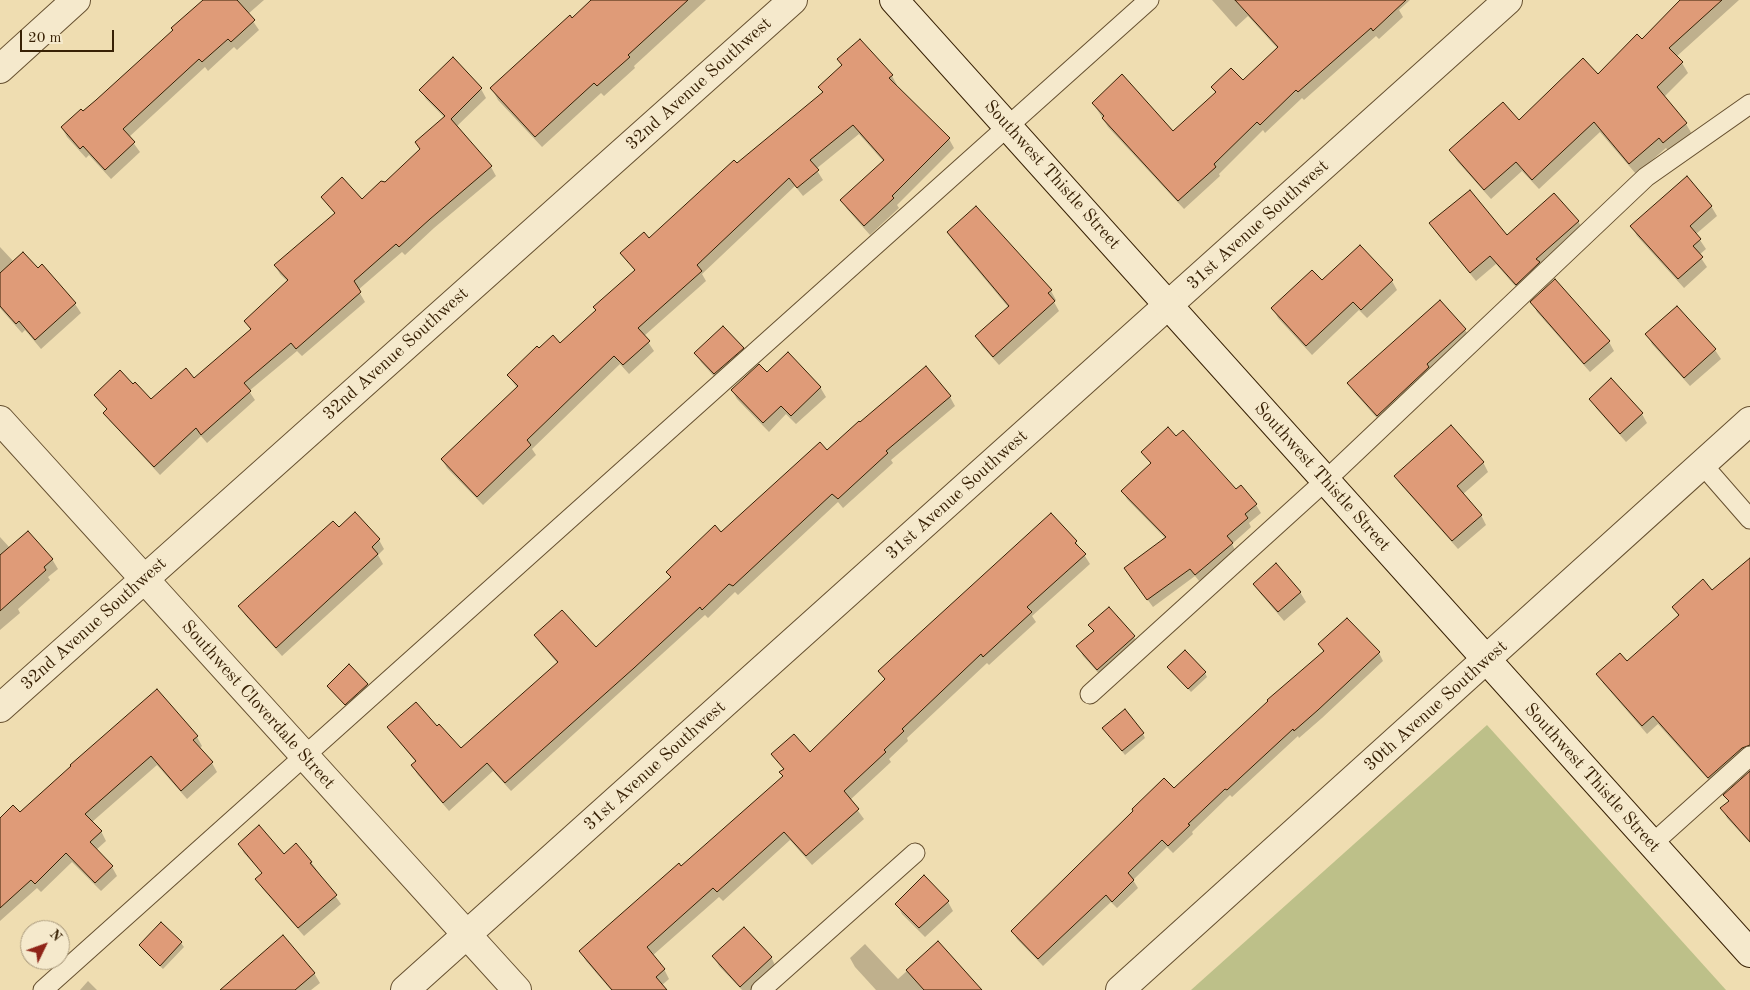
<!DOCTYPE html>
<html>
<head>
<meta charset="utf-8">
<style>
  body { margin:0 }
  #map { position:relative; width:1750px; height:990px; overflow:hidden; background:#efddb1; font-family:"Old Standard TT",serif }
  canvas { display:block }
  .north { position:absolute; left:20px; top:920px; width:50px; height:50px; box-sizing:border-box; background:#f5e9cc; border:1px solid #a9997c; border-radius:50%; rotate:48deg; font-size:14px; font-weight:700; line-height:20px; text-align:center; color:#382105 }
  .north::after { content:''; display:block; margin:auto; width:18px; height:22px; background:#8f2418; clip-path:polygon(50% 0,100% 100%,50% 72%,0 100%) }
  .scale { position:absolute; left:20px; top:30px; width:94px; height:22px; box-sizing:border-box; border:2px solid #382105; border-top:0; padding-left:6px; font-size:15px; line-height:18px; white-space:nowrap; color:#382105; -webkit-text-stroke:4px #f5e9cc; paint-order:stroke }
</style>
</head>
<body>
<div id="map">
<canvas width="1750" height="990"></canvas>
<div class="north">N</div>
<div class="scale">20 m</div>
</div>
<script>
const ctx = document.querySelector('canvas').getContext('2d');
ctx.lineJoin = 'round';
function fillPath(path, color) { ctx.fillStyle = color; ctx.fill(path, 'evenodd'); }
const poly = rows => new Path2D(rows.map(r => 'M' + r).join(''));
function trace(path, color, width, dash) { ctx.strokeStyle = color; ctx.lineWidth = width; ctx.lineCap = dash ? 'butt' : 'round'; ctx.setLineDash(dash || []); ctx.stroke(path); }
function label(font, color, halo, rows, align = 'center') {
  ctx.font = font + ' "Old Standard TT",serif'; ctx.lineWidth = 4.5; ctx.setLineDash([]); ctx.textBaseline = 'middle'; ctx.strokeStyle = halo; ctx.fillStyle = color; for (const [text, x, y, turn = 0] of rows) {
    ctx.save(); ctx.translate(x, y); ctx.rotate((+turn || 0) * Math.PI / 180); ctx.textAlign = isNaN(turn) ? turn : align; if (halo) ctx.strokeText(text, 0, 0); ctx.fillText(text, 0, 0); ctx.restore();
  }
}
const green = poly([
  [1487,725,1726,990,1191,990]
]);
const shadow = poly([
  [211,0,264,0,248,14,259,30,237,50,234,47,208,71,205,67,129,137,140,152,111,179,89,155,86,158,67,137,62,128,83,112],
  [593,0,706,0,634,66,635,68,604,96,601,93,542,147,498,100,492,89],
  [1212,0,1410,0,1399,10,1403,17,1379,39,1376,36,1304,100,1302,98,1265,133,1263,130,1219,174,1220,176,1184,209,1108,127,1093,103,1173,132,1216,94,1212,87,1243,82,1278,49,1248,16,1236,27],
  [1682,0,1739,0,1676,57,1682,63,1688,73,1664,97,1686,124,1692,134,1670,153,1666,148,1636,174,1600,132,1539,189,1522,171,1491,199,1457,161,1451,151,1519,121,1598,75,1642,41],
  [453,59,481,89,486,98,456,127,491,167,496,176,434,228,405,255,402,252,358,290,365,302,302,356,297,351,249,391,255,400,207,443,201,436,160,475,110,421,105,413,107,410,96,395,133,386,151,400,194,380,251,330,246,322,288,282,280,274,275,265,335,214,322,197,362,201,385,183,421,150,445,118,426,99,421,91],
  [838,60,892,76,897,85,896,86,949,139,954,148,897,205,899,208,870,235,847,209,842,200,884,162,859,134,816,169,823,180,803,196,795,186,702,274,706,281,644,336,654,351,629,374,620,364,532,449,536,455,483,505,447,468,442,459,517,388,508,375,539,349,560,344,597,311,635,271,622,254,649,240,823,93,819,87,842,66],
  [1711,206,1717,216,1696,234,1706,249,1699,255,1707,267,1684,288,1637,236,1632,227],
  [1578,221,1584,231,1522,294,1496,264,1476,281,1436,232,1431,223,1507,237],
  [948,233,1051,291,1056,300,1054,302,1059,311,999,365,982,346,977,336,1009,308,954,242],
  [0,247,14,262,38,270,42,266,75,304,81,313,41,349,25,330,22,333,0,308],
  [1392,281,1397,290,1367,318,1359,310,1312,355,1278,318,1273,309,1322,282],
  [1554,281,1609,342,1614,351,1590,372,1537,312,1532,302],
  [1440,302,1465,330,1471,339,1383,425,1354,392,1348,383],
  [1677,307,1715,350,1721,359,1690,386,1652,344,1647,335],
  [743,348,748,358,720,383,701,362,696,353],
  [767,373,820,387,826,397,796,424,786,414,769,432,737,399,732,390],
  [950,397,955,406,891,460,893,463,843,508,838,502,738,595,735,592,708,618,705,615,511,791,493,771,449,811,418,775,412,766,416,762,394,736,388,727,437,728,461,750,558,664,541,644,536,635,596,649,671,578,667,572,721,534,860,424],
  [1590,399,1642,414,1647,423,1626,442,1596,408],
  [1143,453,1236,491,1256,505,1261,513,1249,523,1251,527,1232,544,1236,552,1200,582,1195,576,1153,607,1130,576,1166,539,1127,499,1123,491,1151,464],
  [1483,462,1488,472,1462,495,1481,515,1486,525,1458,549,1401,485,1395,476],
  [338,529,379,540,384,549,378,555,383,564,282,656,245,615,240,606],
  [0,537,10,548,52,559,58,569,48,577,50,580,18,609,20,613,0,630],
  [1076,542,1090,564,1032,616,1036,622,989,665,987,663,907,738,908,741,889,759,891,762,850,800,864,819,812,865,790,840,723,901,719,897,652,956,664,969,669,979,662,985,667,990,611,990,586,961,581,952,681,868,784,777,781,772,784,770,773,754,810,754,885,680,880,672],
  [1750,560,1750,755,1714,786,1658,724,1647,734,1603,683,1598,674,1627,662,1679,617,1674,607,1712,592],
  [1276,565,1300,592,1306,602,1284,621,1260,593,1254,584],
  [1347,619,1379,653,1383,661,1322,718,1299,738,1298,736,1232,797,1230,795,1192,832,1193,834,1173,853,1167,847,1133,880,1138,888,1117,908,1111,902,1043,966,1017,939,1013,931,1174,790,1324,653,1319,644],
  [1090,625,1134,637,1139,646,1103,678,1083,656,1078,646,1094,632],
  [1168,667,1205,673,1207,677,1191,692],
  [367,685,369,689,348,708,329,687],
  [156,691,197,737,202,746,199,749,212,763,217,772,187,799,157,765,92,822,101,831,106,841,96,850,112,867,117,876,101,891,72,862,41,892,37,888,0,921,0,820,19,814],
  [1106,732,1143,734,1145,738,1125,755],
  [1750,773,1750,843,1727,818,1722,809,1729,802,1725,795],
  [240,845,284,856,296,845,311,862,341,904,304,936,262,888,257,879,263,874,244,853],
  [948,902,953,911,925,937,902,914,897,904],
  [181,943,184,947,163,969,143,950,140,946],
  [938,943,980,990,876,990,855,967,850,958,865,944,898,979],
  [714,957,771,957,776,967,752,990,742,990,719,966],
  [314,973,320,983,311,990,222,990],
  [88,981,97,990,80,990]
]);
const building = poly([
  [203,0,237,0,255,20,231,42,228,39,202,62,199,59,123,129,135,142,105,170,83,146,80,149,61,127,81,109,83,111,96,100,173,30,171,28,203,0],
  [591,0,688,0,628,55,630,57,597,86,594,83,535,137,490,88,570,15,572,18,591,0],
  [1235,0,1406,0,1373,31,1371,28,1298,92,1296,90,1260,125,1257,122,1214,164,1216,167,1178,201,1102,118,1104,116,1092,103,1122,74,1173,131,1216,92,1211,87,1231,68,1243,80,1278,47,1235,0],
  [1680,0,1722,0,1669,48,1683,62,1657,87,1687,123,1663,143,1659,138,1629,164,1594,122,1532,180,1516,162,1484,190,1449,150,1503,102,1519,120,1583,58,1598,74,1637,34,1642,39,1680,0],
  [860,39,893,75,889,78,950,138,892,196,894,198,864,226,840,200,884,160,853,125,810,160,819,170,797,188,789,178,697,265,702,271,638,328,650,341,623,365,614,356,527,440,531,445,477,497,441,459,518,386,507,375,537,346,539,348,553,335,560,343,596,310,593,307,635,270,620,253,644,232,649,238,734,160,737,163,823,92,818,87,842,65,837,59,860,39],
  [453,57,482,88,451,119,492,166,430,219,399,247,396,244,354,281,361,292,296,349,291,343,244,383,251,391,201,435,196,428,154,467,103,413,107,409,94,395,120,370,133,384,135,382,151,399,186,368,194,378,251,329,244,321,288,280,274,265,335,213,321,197,342,177,362,199,381,181,385,182,420,149,415,142,445,116,419,90,453,57],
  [1687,176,1712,206,1690,226,1701,239,1693,246,1703,257,1678,279,1630,226,1687,176],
  [1470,190,1507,235,1554,193,1579,221,1536,259,1540,262,1516,285,1490,256,1470,273,1429,223,1470,190],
  [976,206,1052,290,1048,293,1055,301,993,357,975,336,1009,306,947,232,976,206],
  [1360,245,1393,280,1361,310,1353,302,1306,346,1271,308,1312,270,1322,280,1360,245],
  [23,252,38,268,42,264,76,303,35,340,19,321,16,324,0,306,0,273,23,252],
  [1555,279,1610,341,1584,364,1530,302,1555,279],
  [1440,300,1466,329,1427,364,1429,367,1377,416,1347,383,1440,300],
  [1677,306,1716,349,1684,378,1645,334,1677,306],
  [723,326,744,348,714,374,694,353,723,326],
  [788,352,821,387,791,416,781,406,763,423,731,390,759,364,767,372,788,352],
  [926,366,951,396,886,451,888,453,838,499,832,494,733,586,729,584,702,610,700,607,634,668,505,783,487,763,443,803,411,765,416,761,387,727,416,702,437,726,439,724,461,748,558,662,534,635,562,610,596,647,671,577,666,572,715,525,721,532,820,442,827,450,859,421,860,422,926,366],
  [1611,378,1643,413,1620,434,1589,399,1611,378],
  [1451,425,1484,462,1457,486,1482,515,1452,541,1394,476,1451,425],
  [1168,427,1176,436,1183,430,1236,489,1241,485,1257,504,1245,514,1248,518,1227,536,1233,543,1195,575,1190,569,1147,600,1124,568,1166,537,1121,491,1151,463,1141,452,1168,427],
  [355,512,380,539,372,547,378,554,276,648,238,606,333,521,339,527,355,512],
  [1051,513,1077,541,1075,543,1086,554,1027,607,1032,612,983,657,981,654,902,729,904,731,884,750,886,752,844,791,859,809,806,856,784,832,717,892,713,888,647,947,665,969,656,977,667,990,612,990,579,951,679,863,681,866,783,776,779,772,784,769,771,754,794,734,810,752,885,679,878,671,1051,513],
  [28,531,53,559,44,567,46,570,0,611,0,555,28,531],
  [1750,558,1750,745,1742,748,1708,778,1653,716,1642,726,1596,674,1620,653,1627,661,1679,615,1672,607,1703,579,1712,590,1750,558],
  [1276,563,1301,592,1278,612,1253,584,1276,563],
  [1109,607,1135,636,1097,670,1076,646,1094,631,1088,625,1109,607],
  [1347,618,1380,652,1318,710,1294,731,1293,729,1227,790,1225,789,1188,824,1190,825,1168,846,1162,840,1128,873,1134,880,1112,902,1106,895,1038,959,1011,931,1133,811,1132,809,1164,778,1174,788,1268,701,1267,700,1324,651,1318,644,1347,618],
  [1185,650,1206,672,1188,689,1167,667,1185,650],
  [349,664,368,684,345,705,327,686,349,664],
  [157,689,198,736,193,740,213,762,181,791,151,756,85,814,102,831,90,842,113,866,95,883,66,853,35,884,31,880,0,908,0,818,13,805,20,812,71,766,70,765,157,689],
  [1125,709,1144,733,1122,751,1102,728,1125,709],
  [1750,771,1750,842,1720,808,1729,801,1723,795,1750,771],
  [259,825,284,854,296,843,312,862,310,863,337,895,298,928,255,879,262,873,238,844,259,825],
  [924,875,949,901,919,928,895,904,924,875],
  [161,922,182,942,160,966,139,945,161,922],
  [744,927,772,957,740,987,712,956,744,927],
  [283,935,315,973,295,990,220,990,283,935],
  [938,941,982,990,924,990,906,970,938,941]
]);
const lane = poly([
  [1702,464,1750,519],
  [1090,694,1325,481,1646,177,1750,104],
  [1652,844,1750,756],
  [43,990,1149,0],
  [761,990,915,853]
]);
const street = poly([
  [0,69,76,0],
  [0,420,517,990],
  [0,708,793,0],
  [405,990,1508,0],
  [1120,990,1750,421]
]);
const secondary = poly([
  [894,0,1750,953]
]);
const streetNames = [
  ["32nd Avenue Southwest",699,84,-42],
  ["Southwest Thistle Street",1052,175,48],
  ["31st Avenue Southwest",1258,225,-42],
  ["32nd Avenue Southwest",396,354,-42],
  ["Southwest Thistle Street",1322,477,48],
  ["31st Avenue Southwest",957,495,-42],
  ["32nd Avenue Southwest",94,624,-42],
  ["Southwest Cloverdale Street",258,705,48],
  ["30th Avenue Southwest",1436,706,-42],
  ["31st Avenue Southwest",655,766,-42],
  ["Southwest Thistle Street",1592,778,48]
];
fillPath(green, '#bdc089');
fillPath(shadow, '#0003');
fillPath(building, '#df9b78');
trace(building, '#382105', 1);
trace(lane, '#665030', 21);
trace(street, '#665030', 30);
trace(secondary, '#382105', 30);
trace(lane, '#f5e9cc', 19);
trace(street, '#f5e9cc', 28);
trace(secondary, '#f5e9cc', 28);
label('18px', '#382105', '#f5e9cc', streetNames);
</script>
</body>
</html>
